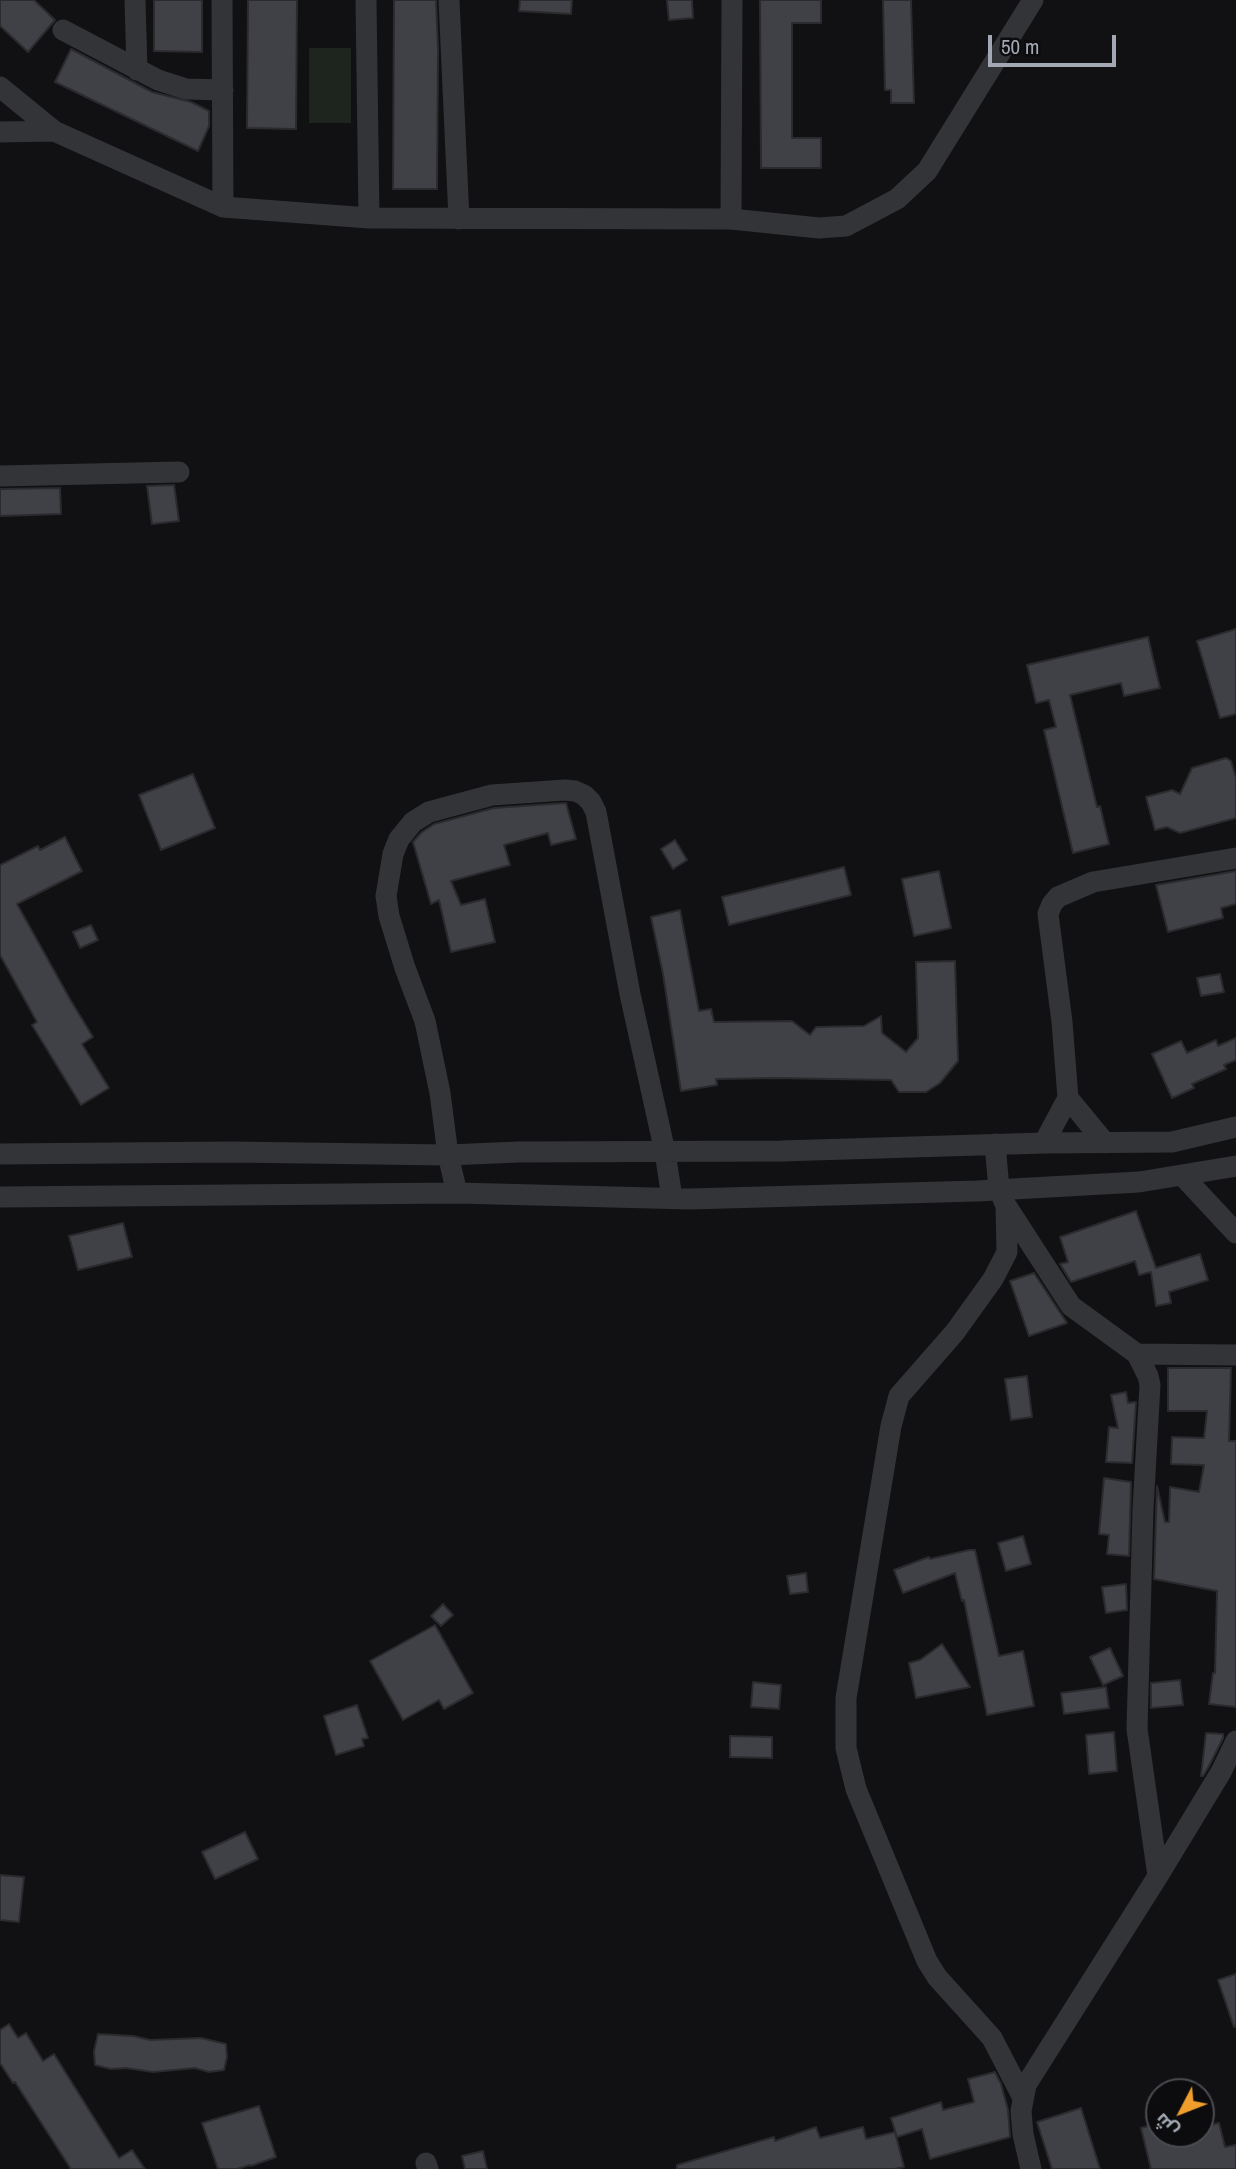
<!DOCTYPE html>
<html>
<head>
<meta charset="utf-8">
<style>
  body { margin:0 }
  #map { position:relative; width:1236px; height:2169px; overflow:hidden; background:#111113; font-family:"Archivo Narrow",Cairo,sans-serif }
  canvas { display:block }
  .north { position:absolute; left:1145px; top:2078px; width:70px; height:70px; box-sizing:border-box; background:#0c0c0e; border:2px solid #484b50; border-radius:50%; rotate:228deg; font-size:19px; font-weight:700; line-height:28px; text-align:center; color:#a3a9b3 }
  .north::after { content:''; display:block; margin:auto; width:24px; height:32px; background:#ef9e2c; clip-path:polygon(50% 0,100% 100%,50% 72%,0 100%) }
  .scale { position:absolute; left:988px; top:35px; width:128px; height:32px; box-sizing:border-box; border:4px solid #a3a9b3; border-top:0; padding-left:9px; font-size:21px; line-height:24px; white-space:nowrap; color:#a3a9b3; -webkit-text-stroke:5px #0c0c0e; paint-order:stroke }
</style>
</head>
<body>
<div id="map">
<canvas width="1236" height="2169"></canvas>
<div class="north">ش</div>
<div class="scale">50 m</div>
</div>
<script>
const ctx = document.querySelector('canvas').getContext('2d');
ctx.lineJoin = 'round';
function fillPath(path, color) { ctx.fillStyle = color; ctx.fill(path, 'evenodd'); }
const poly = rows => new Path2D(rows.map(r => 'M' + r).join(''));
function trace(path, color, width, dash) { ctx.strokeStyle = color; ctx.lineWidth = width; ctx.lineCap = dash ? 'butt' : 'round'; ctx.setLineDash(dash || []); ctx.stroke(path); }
const green = poly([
  [309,48,351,48,351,123,309,123]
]);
const building = poly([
  [0,0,34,0,55,20,28,52,0,26,0,0],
  [154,0,202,0,202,52,154,51,154,0],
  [248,0,297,0,296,129,247,128,248,0],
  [394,0,436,0,438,50,437,189,393,189,394,0],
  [520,0,572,0,571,14,519,11,520,0],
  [667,0,692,0,693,18,669,20,667,0],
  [760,0,821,0,821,23,792,23,792,138,821,138,821,168,761,168,760,0],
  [883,0,911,0,914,103,891,103,891,90,885,90,883,0],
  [71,49,152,92,191,102,209,111,209,126,198,151,55,82,71,49],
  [174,485,179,521,152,524,147,486,174,485],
  [60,488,61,514,0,516,0,489,60,488],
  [1236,629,1236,714,1220,718,1197,641,1236,629],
  [1148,637,1160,688,1124,696,1121,683,1070,695,1097,807,1100,806,1109,844,1073,853,1044,730,1056,727,1049,700,1036,703,1027,665,1148,637],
  [1226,758,1231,761,1236,778,1236,818,1180,833,1167,827,1155,830,1146,797,1172,790,1180,794,1192,768,1226,758],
  [193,774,215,828,161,850,139,795,193,774],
  [566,803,576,839,551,845,548,833,504,845,510,865,451,881,461,905,485,899,495,942,451,952,439,900,431,904,413,842,422,832,434,824,494,808,566,803],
  [65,837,82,871,17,904,71,1001,93,1037,82,1044,109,1088,81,1105,32,1025,37,1022,0,955,0,865,38,846,40,850,65,837],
  [675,840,687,860,673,869,661,849,675,840],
  [844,867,851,895,729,925,722,897,844,867],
  [939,871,951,928,914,936,902,879,939,871],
  [1236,871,1236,904,1221,908,1223,918,1168,932,1156,885,1236,871],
  [680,910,699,1011,711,1009,714,1022,792,1021,810,1035,816,1027,864,1026,881,1016,882,1033,906,1052,918,1038,916,962,955,961,958,1061,940,1083,926,1092,899,1092,891,1080,775,1078,716,1079,717,1085,681,1091,663,974,651,917,680,910],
  [91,925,98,940,80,948,73,932,91,925],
  [1220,974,1224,992,1201,996,1197,978,1220,974],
  [1236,1038,1236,1060,1224,1065,1226,1069,1192,1084,1194,1088,1172,1098,1152,1054,1181,1041,1187,1053,1216,1040,1218,1046,1236,1038],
  [1136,1211,1156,1268,1200,1254,1208,1280,1169,1292,1171,1303,1156,1306,1151,1272,1139,1275,1135,1261,1071,1282,1060,1264,1068,1262,1060,1237,1136,1211],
  [123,1223,132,1257,78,1270,69,1236,123,1223],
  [1034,1273,1067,1323,1029,1336,1010,1281,1034,1273],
  [1168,1368,1231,1368,1229,1441,1236,1441,1236,1707,1209,1704,1213,1673,1215,1673,1217,1591,1154,1579,1157,1486,1165,1522,1169,1522,1170,1487,1199,1492,1204,1465,1171,1464,1172,1437,1204,1438,1207,1411,1168,1411,1168,1368],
  [1027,1376,1032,1417,1011,1420,1005,1379,1027,1376],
  [1126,1392,1128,1403,1136,1402,1132,1463,1106,1462,1109,1427,1118,1428,1111,1395,1126,1392],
  [1104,1478,1131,1482,1129,1556,1107,1554,1109,1535,1099,1534,1104,1478],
  [1023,1536,1031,1564,1006,1571,998,1543,1023,1536],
  [969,1550,975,1550,999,1656,1023,1651,1034,1706,987,1715,964,1600,962,1601,955,1573,903,1593,894,1570,929,1557,930,1559,969,1550],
  [806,1573,808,1592,790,1594,787,1576,806,1573],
  [1126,1584,1127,1610,1106,1613,1102,1587,1126,1584],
  [443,1604,453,1615,441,1626,431,1616,443,1604],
  [435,1625,473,1693,444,1709,439,1700,403,1720,370,1661,435,1625],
  [942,1644,970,1687,916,1698,909,1663,920,1660,942,1644],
  [1110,1648,1123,1676,1103,1685,1090,1657,1110,1648],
  [1180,1680,1183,1705,1151,1708,1151,1683,1180,1680],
  [753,1682,781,1685,779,1709,751,1707,753,1682],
  [1106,1687,1109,1708,1064,1714,1061,1693,1106,1687],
  [357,1705,368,1738,362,1739,364,1746,336,1755,324,1716,357,1705],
  [1114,1732,1117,1771,1089,1774,1086,1735,1114,1732],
  [1206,1733,1223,1734,1223,1738,1209,1766,1203,1776,1201,1776,1206,1733],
  [730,1736,772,1737,772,1758,730,1757,730,1736],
  [245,1832,258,1859,215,1879,202,1852,245,1832],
  [0,1875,24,1877,19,1922,0,1920,0,1875],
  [1236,1974,1236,2026,1234,2027,1218,1980,1236,1974],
  [9,2024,18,2038,26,2033,43,2061,54,2054,119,2158,132,2150,145,2169,71,2169,15,2082,13,2083,0,2063,0,2030,9,2024],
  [98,2034,133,2036,150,2040,201,2038,226,2044,227,2057,224,2070,209,2072,195,2068,153,2072,126,2068,111,2069,95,2065,94,2051,98,2034],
  [995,2072,1001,2084,1008,2110,1010,2137,930,2159,922,2129,897,2137,891,2118,941,2102,943,2110,974,2102,968,2079,995,2072],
  [259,2106,276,2157,251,2166,250,2165,237,2169,218,2169,202,2123,259,2106],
  [1081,2108,1100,2169,1052,2169,1037,2122,1081,2108],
  [1159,2123,1159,2134,1201,2134,1201,2127,1219,2123,1225,2147,1236,2145,1236,2169,1151,2169,1141,2128,1159,2123],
  [816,2127,820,2138,863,2127,866,2139,895,2132,904,2167,894,2169,677,2169,677,2165,774,2137,775,2141,816,2127],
  [483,2151,487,2169,465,2169,462,2156,483,2151]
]);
const street = poly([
  [135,0,137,70],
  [222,0,223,207],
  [366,0,369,218],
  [449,0,459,219],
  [63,30,158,80,186,89,223,90],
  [0,87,54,131],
  [0,132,54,131,223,207,369,218,731,219,819,228,846,226,897,199,927,171,1033,0],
  [731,219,732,0],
  [0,476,179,472],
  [1068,1098,1105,1143],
  [1044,1143,1068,1098,1062,1022,1048,914,1052,904,1058,897,1093,882,1236,858],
  [995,1144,999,1189,1006,1206,1007,1252,993,1279,955,1332,899,1396,891,1426,846,1698,846,1748,856,1789,927,1961,937,1977,992,2038,1022,2096],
  [0,1154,232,1152,448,1155,519,1152,781,1151,1044,1143,1172,1142,1236,1127],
  [1182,1175,1236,1233],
  [457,1193,448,1155,440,1093,425,1021,405,968,389,916,386,896,393,854,399,839,413,822,429,812,492,795,565,790,575,791,584,795,591,802,596,812,630,994,665,1152,672,1198],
  [0,1197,457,1193,690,1199,977,1191,1139,1182,1236,1166],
  [1007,1207,1071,1306,1137,1354,1148,1376,1150,1385,1143,1509,1137,1729,1158,1876],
  [1137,1354,1236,1355],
  [426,2163,428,2169],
  [1031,2169,1023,2134,1021,2111,1026,2085,1158,1876,1221,1772,1236,1741]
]);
fillPath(green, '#1e251e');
fillPath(building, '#404146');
trace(building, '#2b2b2f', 2);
trace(street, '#323438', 21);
</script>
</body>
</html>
